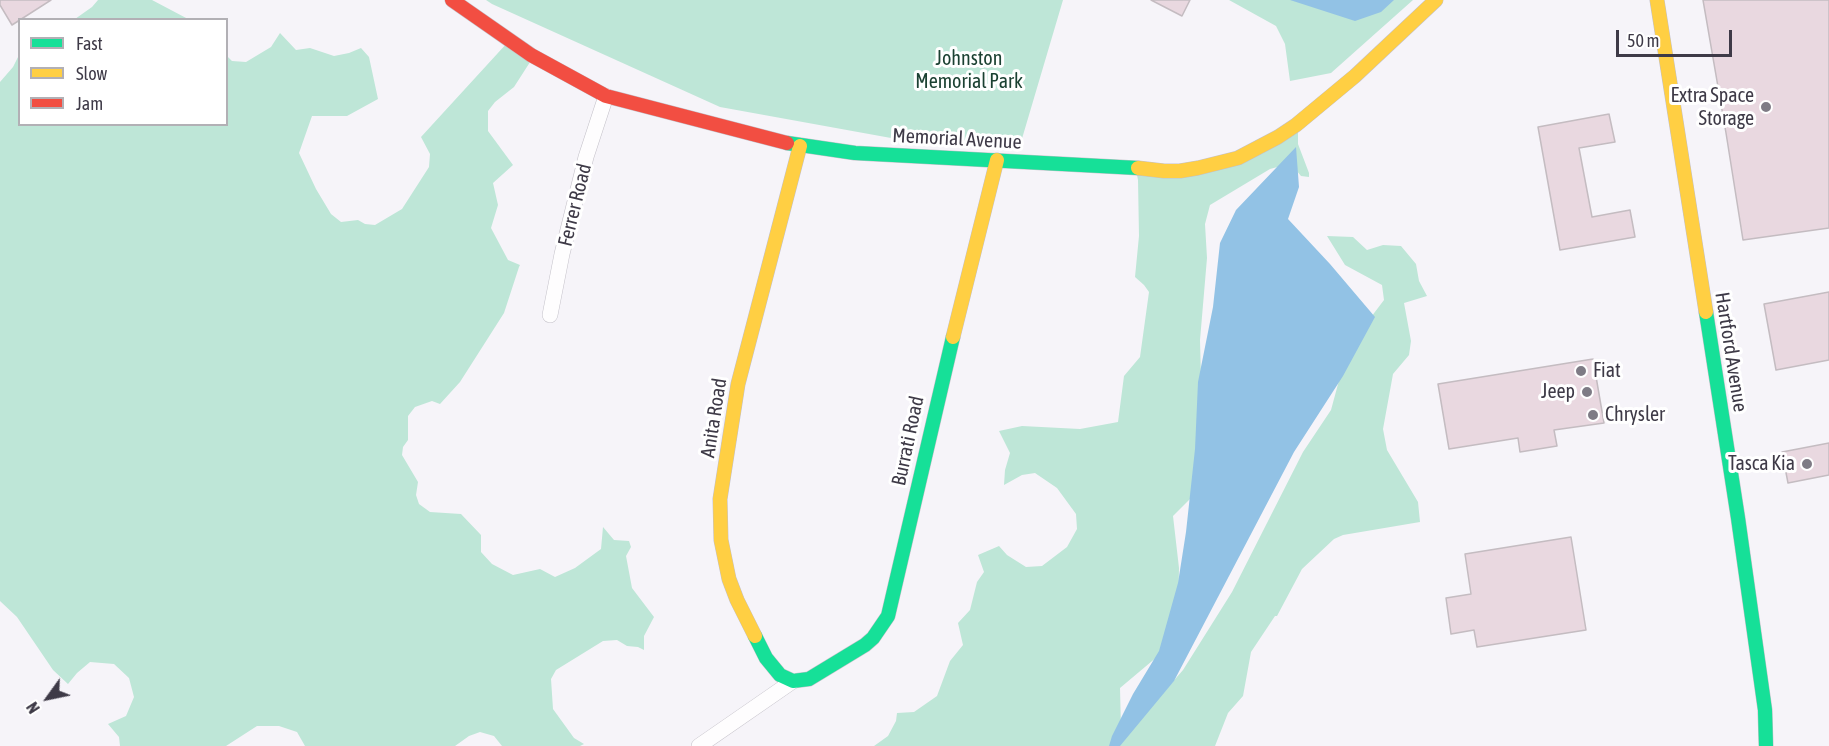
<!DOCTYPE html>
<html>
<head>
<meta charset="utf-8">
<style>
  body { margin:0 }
  #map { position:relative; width:1829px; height:746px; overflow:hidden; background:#f6f4f9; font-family:"Asap Condensed",sans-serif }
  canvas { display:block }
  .legend { position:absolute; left:18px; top:18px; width:210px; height:108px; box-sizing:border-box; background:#fff; border:2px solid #b2b0b5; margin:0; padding:8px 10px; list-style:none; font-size:18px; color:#3e3a47 }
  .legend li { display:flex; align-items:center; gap:12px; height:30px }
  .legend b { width:30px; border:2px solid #b2b0b5 }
  .north { position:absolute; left:18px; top:668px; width:60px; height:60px; -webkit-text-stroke:4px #fff; paint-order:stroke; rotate:237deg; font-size:16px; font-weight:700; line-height:24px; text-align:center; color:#3e3a47 }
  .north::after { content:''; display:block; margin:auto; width:21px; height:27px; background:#3e3a47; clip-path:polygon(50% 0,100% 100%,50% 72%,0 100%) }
  .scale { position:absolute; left:1616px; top:30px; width:116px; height:27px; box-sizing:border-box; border:3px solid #3e3a47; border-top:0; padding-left:8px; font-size:18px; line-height:21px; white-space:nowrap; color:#3e3a47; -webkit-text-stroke:4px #fff; paint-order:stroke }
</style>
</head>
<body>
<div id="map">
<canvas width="1829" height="746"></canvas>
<ul class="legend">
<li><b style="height:8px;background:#16e098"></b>Fast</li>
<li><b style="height:8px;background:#ffcf43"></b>Slow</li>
<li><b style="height:8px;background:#f24e42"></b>Jam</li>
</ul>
<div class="north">N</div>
<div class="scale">50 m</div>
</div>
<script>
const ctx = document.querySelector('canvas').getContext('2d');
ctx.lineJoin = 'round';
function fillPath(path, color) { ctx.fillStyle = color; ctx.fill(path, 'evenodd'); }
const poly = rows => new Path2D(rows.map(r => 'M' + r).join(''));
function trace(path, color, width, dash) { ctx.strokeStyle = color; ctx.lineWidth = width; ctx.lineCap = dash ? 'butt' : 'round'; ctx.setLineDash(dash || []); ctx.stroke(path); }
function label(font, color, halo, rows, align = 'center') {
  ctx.font = font + ' "Asap Condensed",sans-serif'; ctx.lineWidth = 6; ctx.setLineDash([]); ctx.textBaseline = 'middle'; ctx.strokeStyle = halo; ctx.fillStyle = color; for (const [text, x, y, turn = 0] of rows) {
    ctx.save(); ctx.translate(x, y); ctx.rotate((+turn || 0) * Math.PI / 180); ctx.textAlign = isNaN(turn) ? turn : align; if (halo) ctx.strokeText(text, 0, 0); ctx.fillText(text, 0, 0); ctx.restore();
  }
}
const green = poly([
  [98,0,152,0,188,19,75,19,92,7],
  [486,0,1063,0,1021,142,891,138,720,107,492,4],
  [1229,0,1413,0,1331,73,1290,81,1285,44,1276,26],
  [280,33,296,50,310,48,334,56,349,53,361,48,369,57,378,99,347,116,312,116,299,153,316,189,331,214,341,222,358,220,365,224,375,225,402,209,429,167,430,154,421,137,508,42,532,59,514,87,495,102,488,111,488,131,513,165,493,183,498,205,491,228,508,260,520,265,519,267,504,313,460,382,440,404,432,401,415,407,408,416,408,440,403,447,402,455,418,482,416,495,419,504,430,512,461,514,481,535,481,552,492,564,513,575,540,569,555,577,575,568,601,549,603,527,614,540,629,541,631,547,626,556,632,588,654,617,644,636,644,650,638,647,627,646,617,640,603,641,556,670,551,679,553,709,574,738,584,744,580,746,502,746,494,736,480,732,469,736,455,746,305,746,297,732,279,726,257,726,226,746,120,746,119,737,108,724,126,716,134,697,129,678,114,664,90,662,77,673,68,684,53,670,17,617,0,601,0,82,13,67,19,55,20,124,226,124,227,56,232,61,246,62,271,47],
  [1298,123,1298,144,1309,173,1309,177,1301,176,1296,170,1285,165,1270,169,1210,205,1205,224,1207,258,1200,340,1203,456,1193,496,1173,516,1179,568,1178,616,1164,651,1120,688,1121,729,1156,701,1183,670,1232,592,1303,452,1331,410,1344,362,1362,329,1384,300,1382,285,1345,265,1327,236,1353,237,1367,250,1383,245,1401,246,1416,264,1419,281,1427,296,1404,303,1411,341,1409,355,1393,374,1383,429,1387,450,1418,502,1420,522,1343,535,1334,539,1302,569,1277,616,1275,616,1251,652,1243,696,1228,713,1215,746,874,746,888,736,896,721,897,713,914,712,937,696,950,661,963,645,958,623,970,610,977,582,984,572,978,555,999,546,1007,555,1026,567,1042,566,1067,547,1077,529,1076,514,1057,488,1035,473,1022,475,1004,485,1005,470,1010,453,999,431,1022,426,1080,429,1118,422,1124,376,1140,357,1149,292,1144,285,1135,277,1139,236,1138,180,1136,170,1231,158]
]);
const water = poly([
  [1290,0,1394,0,1381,12,1355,21],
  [1296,147,1299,187,1288,219,1330,264,1375,317,1343,376,1294,452,1174,681,1120,746,1109,746,1112,736,1133,694,1159,651,1178,583,1186,532,1195,449,1198,382,1213,307,1220,243,1236,210]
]);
const building = poly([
  [0,0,51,0,12,25,0,5,0,0],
  [1151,0,1190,0,1182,16,1151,0],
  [1703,0,1829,0,1829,228,1743,240,1726,133,1703,0],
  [1609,114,1615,142,1579,148,1592,217,1630,210,1635,237,1560,250,1538,127,1609,114],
  [1829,292,1829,360,1776,370,1764,304,1829,292],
  [1593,359,1604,423,1554,430,1557,446,1520,452,1518,438,1449,449,1438,384,1593,359],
  [1829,443,1829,475,1788,483,1782,452,1829,443],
  [1571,537,1586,630,1477,647,1474,630,1451,634,1446,598,1471,594,1465,554,1571,537]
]);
const street = poly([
  [550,315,562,254,586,157,606,96],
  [699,746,793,681]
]);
const fast = poly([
  [787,143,855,153,1138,168],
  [1706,312,1738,518,1765,710,1766,746],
  [755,636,766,658,780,675,793,681,809,679,865,645,873,638,888,616,953,337]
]);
const slow = poly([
  [1657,0,1706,312],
  [1138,168,1164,171,1180,171,1198,168,1238,158,1278,137,1296,125,1355,76,1436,0],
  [953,337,997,160],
  [755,636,737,600,729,579,721,540,720,499,738,384,800,146]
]);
const jam = poly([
  [452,0,531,55,606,96,787,143]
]);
const markers = [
  [1766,107,6,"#7e7b85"],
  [1581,371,6,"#7e7b85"],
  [1587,392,6,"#7e7b85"],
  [1593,415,6,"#7e7b85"],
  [1807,464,6,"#7e7b85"]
];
const parkNames = [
  ["Johnston",969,59],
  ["Memorial Park",969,82]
];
const poiNames = [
  ["Extra Space",1754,96],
  ["Storage",1754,119],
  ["Fiat",1593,371,"left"],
  ["Jeep",1575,392],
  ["Chrysler",1605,415,"left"],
  ["Tasca Kia",1795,464]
];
const streetNames = [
  ["Memorial Avenue",957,139,3],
  ["Ferrer Road",575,205,-76],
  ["Hartford Avenue",1731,352,81],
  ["Anita Road",714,418,-81],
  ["Burrati Road",908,441,-78]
];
fillPath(green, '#bee6d7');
fillPath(water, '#92c2e5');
fillPath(building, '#e9d8e0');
trace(building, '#c4bcc1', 1.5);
trace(street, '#c3c0c8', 16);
trace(fast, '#c3c0c8', 15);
trace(slow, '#c3c0c8', 15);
trace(jam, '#c3c0c8', 15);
trace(street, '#fefdfe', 15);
trace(fast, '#16e098', 14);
trace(slow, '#ffcf43', 14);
trace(jam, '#f24e42', 14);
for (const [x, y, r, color] of markers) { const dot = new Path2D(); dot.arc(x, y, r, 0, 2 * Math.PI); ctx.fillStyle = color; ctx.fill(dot); trace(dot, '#fff', 2); }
label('20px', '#1b4132', '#fff', parkNames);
label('20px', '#3e3a47', '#fff', poiNames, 'right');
label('20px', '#3e3a47', '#fff', streetNames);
</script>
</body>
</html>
